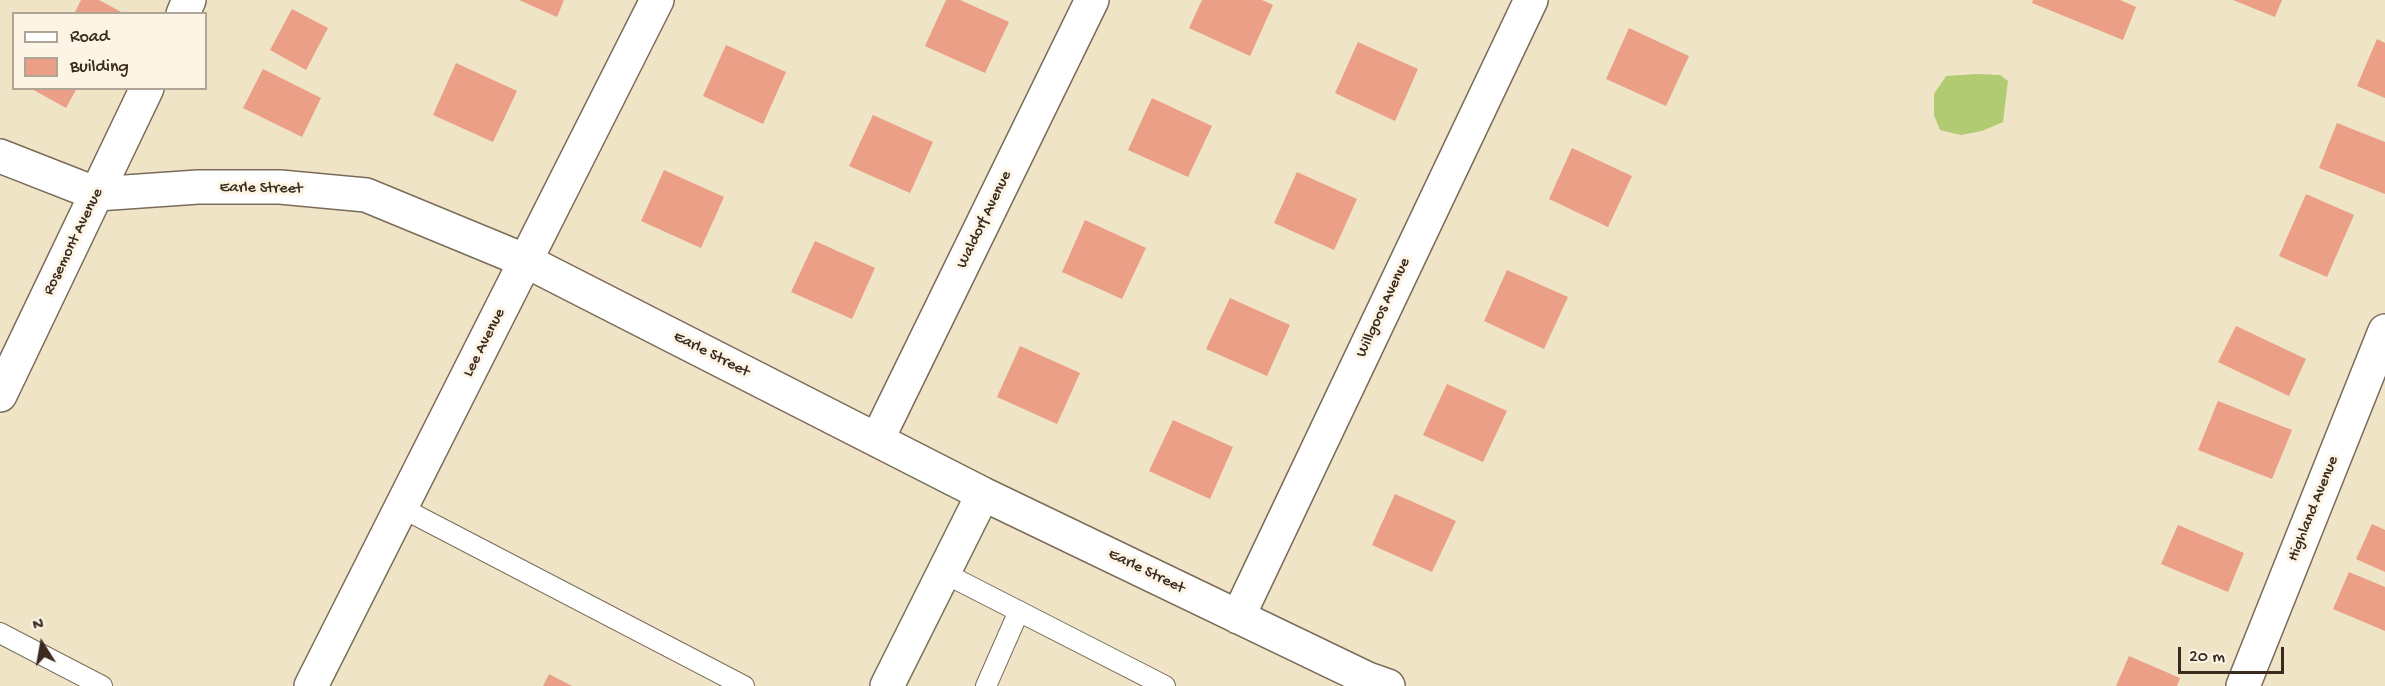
<!DOCTYPE html>
<html>
<head>
<meta charset="utf-8">
<style>
  body { margin:0 }
  #map { position:relative; width:2385px; height:686px; overflow:hidden; background:#efe5c6; font-family:"Gochi Hand",sans-serif }
  canvas { display:block }
  .legend { position:absolute; left:12px; top:12px; width:195px; height:78px; box-sizing:border-box; background:#fcf5e5; border:2px solid #afa495; margin:0; padding:8px 10px; list-style:none; font-size:18px; color:#3b2a1e }
  .legend li { display:flex; align-items:center; gap:12px; height:30px }
  .legend b { width:30px; border:2px solid #afa495 }
  .north { position:absolute; left:12px; top:614px; width:60px; height:60px; -webkit-text-stroke:4px #fcf5e5; paint-order:stroke; rotate:349deg; font-size:16px; font-weight:700; line-height:24px; text-align:center; color:#3b2a1e }
  .north::after { content:''; display:block; margin:auto; width:21px; height:27px; background:#3b2a1e; clip-path:polygon(50% 0,100% 100%,50% 72%,0 100%) }
  .scale { position:absolute; left:2178px; top:647px; width:106px; height:27px; box-sizing:border-box; border:3px solid #3b2a1e; border-top:0; padding-left:8px; font-size:18px; line-height:21px; white-space:nowrap; color:#3b2a1e; -webkit-text-stroke:4px #fcf5e5; paint-order:stroke }
</style>
</head>
<body>
<div id="map">
<canvas width="2385" height="686"></canvas>
<ul class="legend">
<li><b style="height:8px;background:#fff"></b>Road</li>
<li><b style="height:16px;background:#ea9f86"></b>Building</li>
</ul>
<div class="north">N</div>
<div class="scale">20 m</div>
</div>
<script>
const ctx = document.querySelector('canvas').getContext('2d');
ctx.lineJoin = 'round';
function fillPath(path, color) { ctx.fillStyle = color; ctx.fill(path, 'evenodd'); }
const poly = rows => new Path2D(rows.map(r => 'M' + r).join(''));
function trace(path, color, width, dash) { ctx.strokeStyle = color; ctx.lineWidth = width; ctx.lineCap = dash ? 'butt' : 'round'; ctx.setLineDash(dash || []); ctx.stroke(path); }
function label(font, color, halo, rows, align = 'center') {
  ctx.font = font + ' "Gochi Hand",sans-serif'; ctx.lineWidth = 6; ctx.setLineDash([]); ctx.textBaseline = 'middle'; ctx.strokeStyle = halo; ctx.fillStyle = color; for (const [text, x, y, turn = 0] of rows) {
    ctx.save(); ctx.translate(x, y); ctx.rotate((+turn || 0) * Math.PI / 180); ctx.textAlign = isNaN(turn) ? turn : align; if (halo) ctx.strokeText(text, 0, 0); ctx.fillText(text, 0, 0); ctx.restore();
  }
}
const green = poly([
  [1977,74,2000,75,2008,81,2003,122,1982,131,1961,135,1940,130,1934,115,1934,94,1946,76]
]);
const building = poly([
  [81,0,99,0,125,14,74,14],
  [519,0,564,0,557,17],
  [946,0,960,0,1009,22,985,73,925,46],
  [1202,0,1262,0,1273,5,1250,56,1189,28],
  [2033,0,2120,0,2136,7,2123,40,2032,3],
  [2233,0,2282,0,2275,17],
  [292,9,328,28,306,70,270,50],
  [1629,28,1689,56,1666,106,1606,79],
  [2377,39,2385,43,2385,98,2357,86],
  [1358,42,1418,69,1395,121,1335,93],
  [726,45,786,72,763,124,703,96],
  [456,63,517,91,493,142,433,115],
  [263,69,321,98,302,137,243,108],
  [30,88,77,88,66,108],
  [1152,98,1212,126,1188,177,1128,150],
  [873,115,933,142,910,193,849,166],
  [2337,123,2385,142,2385,194,2319,168],
  [1572,148,1632,176,1608,227,1549,199],
  [664,170,724,197,701,248,641,221],
  [1297,172,1357,199,1334,250,1274,223],
  [2306,194,2354,215,2327,277,2279,256],
  [1085,220,1146,248,1122,299,1062,272],
  [815,241,875,268,852,319,791,292],
  [1507,270,1568,297,1544,349,1484,321],
  [1230,298,1290,325,1267,376,1206,349],
  [2236,326,2306,359,2289,396,2218,362],
  [1020,346,1080,373,1057,424,997,397],
  [1447,384,1507,411,1483,462,1423,435],
  [2218,401,2292,430,2272,479,2198,450],
  [1173,420,1233,447,1210,499,1149,471],
  [1395,494,1456,521,1432,572,1372,545],
  [2372,524,2385,530,2385,572,2356,559],
  [2178,525,2244,553,2228,592,2161,564],
  [2349,572,2385,587,2385,631,2333,609],
  [2129,656,2180,678,2177,686,2116,686],
  [549,674,572,686,543,686]
]);
const lane = poly([
  [402,508,744,686],
  [944,573,1165,686],
  [0,633,102,686],
  [986,686,1019,611]
]);
const street = poly([
  [183,14,189,0],
  [0,156,97,194,198,187,280,187,366,195,526,261,983,494,1368,679,1388,686],
  [0,395,147,88],
  [877,440,1092,0],
  [1238,617,1531,0],
  [311,686,657,0],
  [887,686,983,494],
  [2243,686,2385,331]
]);
const streetNames = [
  ["Earle Street",261,189,1],
  ["Waldorf Avenue",985,220,-64],
  ["Rosemont Avenue",74,242,-64],
  ["Willgoos Avenue",1384,308,-65],
  ["Lee Avenue",485,343,-63],
  ["Earle Street",711,355,27],
  ["Highland Avenue",2314,509,-68],
  ["Earle Street",1146,572,26]
];
fillPath(green, '#b0cb71');
fillPath(building, '#ea9f86');
trace(lane, '#7a6b59', 22);
trace(street, '#7a6b59', 36);
trace(lane, '#fff', 20);
trace(street, '#fff', 33);
label('16px', '#3b2a1e', '#fcf5e5', streetNames);
</script>
</body>
</html>
